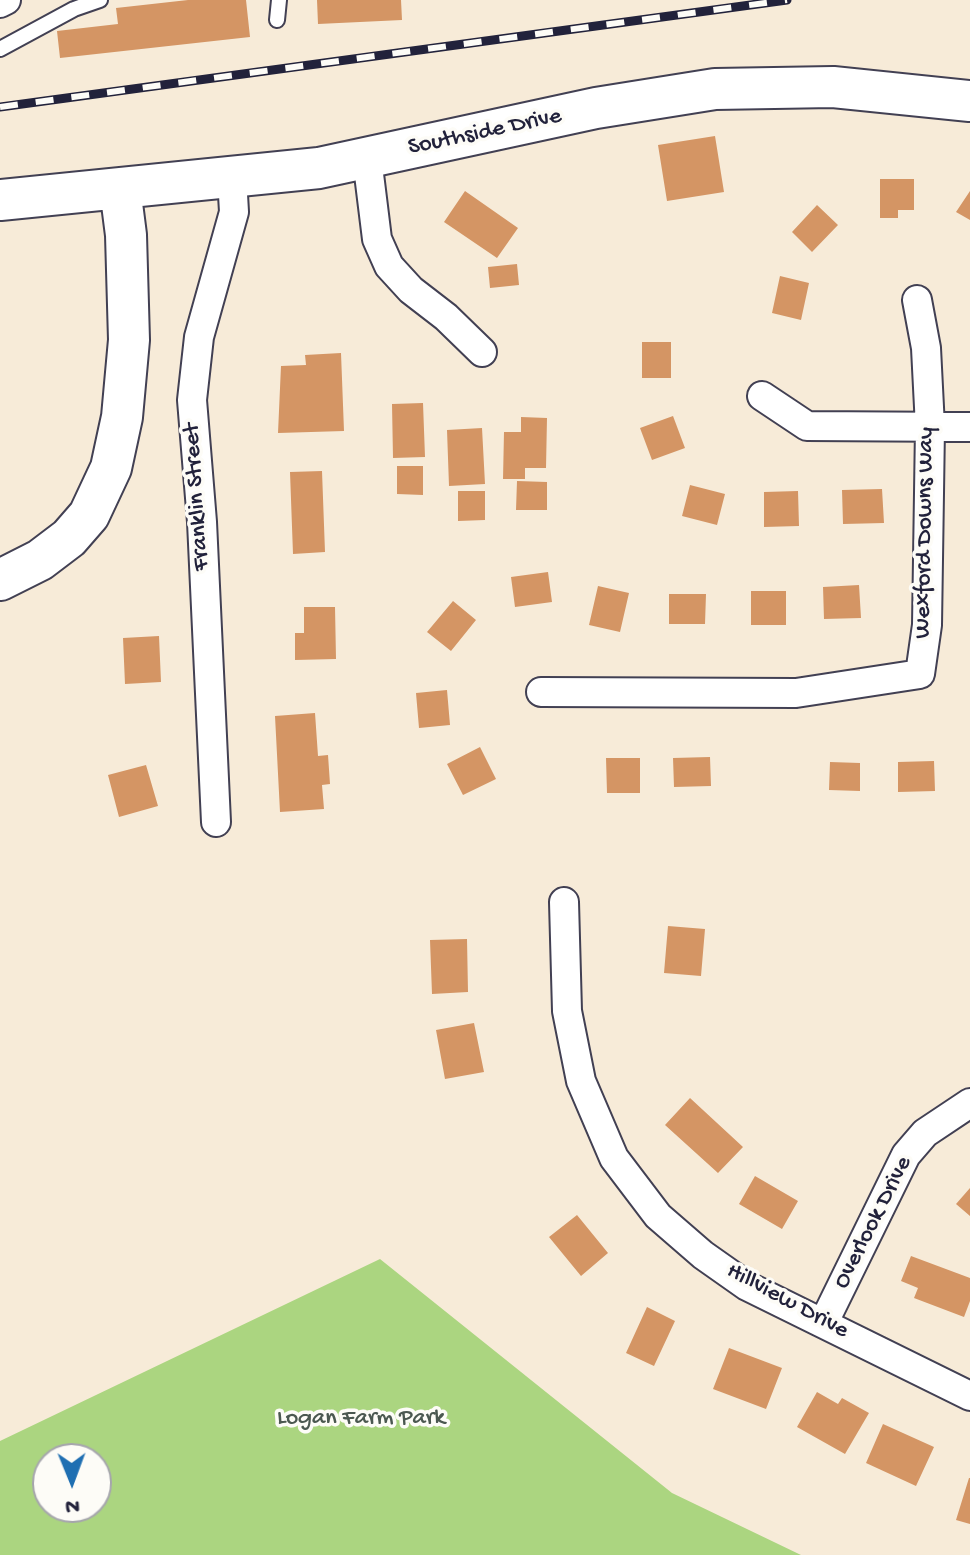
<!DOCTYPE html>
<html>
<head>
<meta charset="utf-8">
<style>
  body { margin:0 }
  #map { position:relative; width:970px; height:1555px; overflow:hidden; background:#f7ebd8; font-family:"Gochi Hand",sans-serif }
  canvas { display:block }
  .north { position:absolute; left:32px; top:1443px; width:80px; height:80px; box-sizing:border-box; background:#fdfcf7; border:2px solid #a5a5ac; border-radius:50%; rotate:179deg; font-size:22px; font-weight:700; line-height:32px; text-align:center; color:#22223b }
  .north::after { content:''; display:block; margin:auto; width:28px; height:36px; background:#1f6fb2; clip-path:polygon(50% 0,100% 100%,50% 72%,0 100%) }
</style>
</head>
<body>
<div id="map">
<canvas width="970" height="1555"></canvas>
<div class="north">N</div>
</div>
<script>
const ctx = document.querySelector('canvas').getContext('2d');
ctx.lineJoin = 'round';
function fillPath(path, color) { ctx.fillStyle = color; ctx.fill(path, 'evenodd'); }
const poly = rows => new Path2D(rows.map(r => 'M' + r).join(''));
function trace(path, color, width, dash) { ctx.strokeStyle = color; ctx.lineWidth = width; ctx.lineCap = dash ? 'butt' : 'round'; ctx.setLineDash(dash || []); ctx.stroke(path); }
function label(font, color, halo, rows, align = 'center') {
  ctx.font = font + ' "Gochi Hand",sans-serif'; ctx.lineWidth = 7; ctx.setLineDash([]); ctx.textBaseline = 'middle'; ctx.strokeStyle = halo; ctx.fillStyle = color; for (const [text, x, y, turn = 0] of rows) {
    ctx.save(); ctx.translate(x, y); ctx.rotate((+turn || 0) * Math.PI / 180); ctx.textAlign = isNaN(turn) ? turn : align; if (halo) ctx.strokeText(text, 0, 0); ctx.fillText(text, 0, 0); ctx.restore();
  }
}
const green = poly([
  [380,1259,672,1493,801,1555,0,1555,0,1441],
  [48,1459,96,1459,96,1507,48,1507]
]);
const building = poly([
  [188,0,246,0,250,37,60,58,57,31,118,24,116,8],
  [317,0,401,0,402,20,318,24],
  [715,136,724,192,667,201,658,145],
  [880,179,914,179,914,210,898,210,898,218,880,218],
  [465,191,518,228,497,258,444,222],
  [970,191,970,220,956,212],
  [817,205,838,225,812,252,792,232],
  [517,264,519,285,490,288,488,267],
  [780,276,809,283,801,320,772,313],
  [642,342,671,342,671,378,642,378],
  [341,353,344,431,278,433,281,366,306,365,305,355],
  [423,403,425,457,393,458,392,404],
  [673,416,685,448,652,460,640,428],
  [521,417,547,418,546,468,525,468,525,479,503,479,504,432,521,432],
  [482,428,485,484,449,486,447,430],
  [397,466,423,466,423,495,397,494],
  [322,471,325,552,293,554,290,472],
  [517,481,547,482,547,510,516,510],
  [690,485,725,494,717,525,682,516],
  [882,489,884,523,843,524,842,490],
  [458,491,485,491,485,520,458,521],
  [798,491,799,526,764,527,764,492],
  [548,572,552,602,515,607,511,577],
  [859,585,861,618,824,619,823,587],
  [598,586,629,593,620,632,589,625],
  [751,591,786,591,786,625,751,625],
  [669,594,706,594,705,624,669,624],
  [453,601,476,620,451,651,427,632],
  [304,607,335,607,336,659,295,660,295,633,304,633],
  [159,636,161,682,125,684,123,638],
  [447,690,450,725,419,728,416,693],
  [315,713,318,756,328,755,330,784,322,785,324,809,280,812,275,716],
  [480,747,496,779,463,795,447,764],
  [710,757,711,786,674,787,673,758],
  [606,758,640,758,640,793,607,793],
  [934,761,935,791,898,792,898,762],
  [830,762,860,763,860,791,829,790],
  [146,765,158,806,119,817,108,775],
  [668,926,705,929,701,976,664,973],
  [467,939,468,992,432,994,430,940],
  [474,1023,484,1072,445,1079,436,1030],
  [690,1098,743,1147,718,1173,665,1125],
  [755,1176,798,1201,782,1229,739,1204],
  [970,1188,970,1216,956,1204],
  [577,1215,608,1253,581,1276,549,1237],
  [911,1256,970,1278,970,1301,964,1317,914,1298,918,1288,901,1281],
  [647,1307,675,1321,654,1366,626,1353],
  [729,1348,782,1368,766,1409,713,1389],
  [817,1392,838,1404,842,1398,869,1413,845,1454,797,1427],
  [883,1424,934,1447,916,1486,866,1463],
  [969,1478,970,1478,970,1524,956,1520]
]);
const lane = poly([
  [277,20,279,0],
  [0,49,74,9,100,0]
]);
const street = poly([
  [0,3,6,0],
  [367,158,377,239,389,266,411,290,446,317,482,352],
  [762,396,807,426,970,427],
  [541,692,796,693,920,674,927,625,930,427,926,348,917,300],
  [216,822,202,522,192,400,199,337,234,212,232,177],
  [564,902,567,1011,581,1081,614,1158,658,1216,703,1255,747,1286,970,1396],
  [824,1322,906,1155,925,1133,970,1103]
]);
const secondary = poly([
  [0,200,319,168,596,108,715,89,833,87,970,101],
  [0,580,40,560,69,538,89,515,111,468,122,417,129,340,126,235,120,188]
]);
const rail = poly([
  [0,107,787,0]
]);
const streetNames = [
  ["Southside Drive",485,133,-12],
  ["Franklin Street",198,497,-94],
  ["Wexford Downs Way",926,533,-89],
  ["Overlook Drive",874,1223,-63],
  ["Hillview Drive",787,1302,28]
];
const parkNames = [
  ["Logan Farm Park",361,1419]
];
fillPath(green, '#abd580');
fillPath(building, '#d49564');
trace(lane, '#424053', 18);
trace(street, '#424053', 32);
trace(secondary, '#424053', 44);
trace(lane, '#fff', 14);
trace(street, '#fff', 28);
trace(secondary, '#fff', 40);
trace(rail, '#22223b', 9);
trace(rail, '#fdfcf7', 6, [18]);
label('24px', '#22223b', '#fdfcf7', streetNames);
label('24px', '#4b5850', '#fdfcf7', parkNames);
</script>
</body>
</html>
